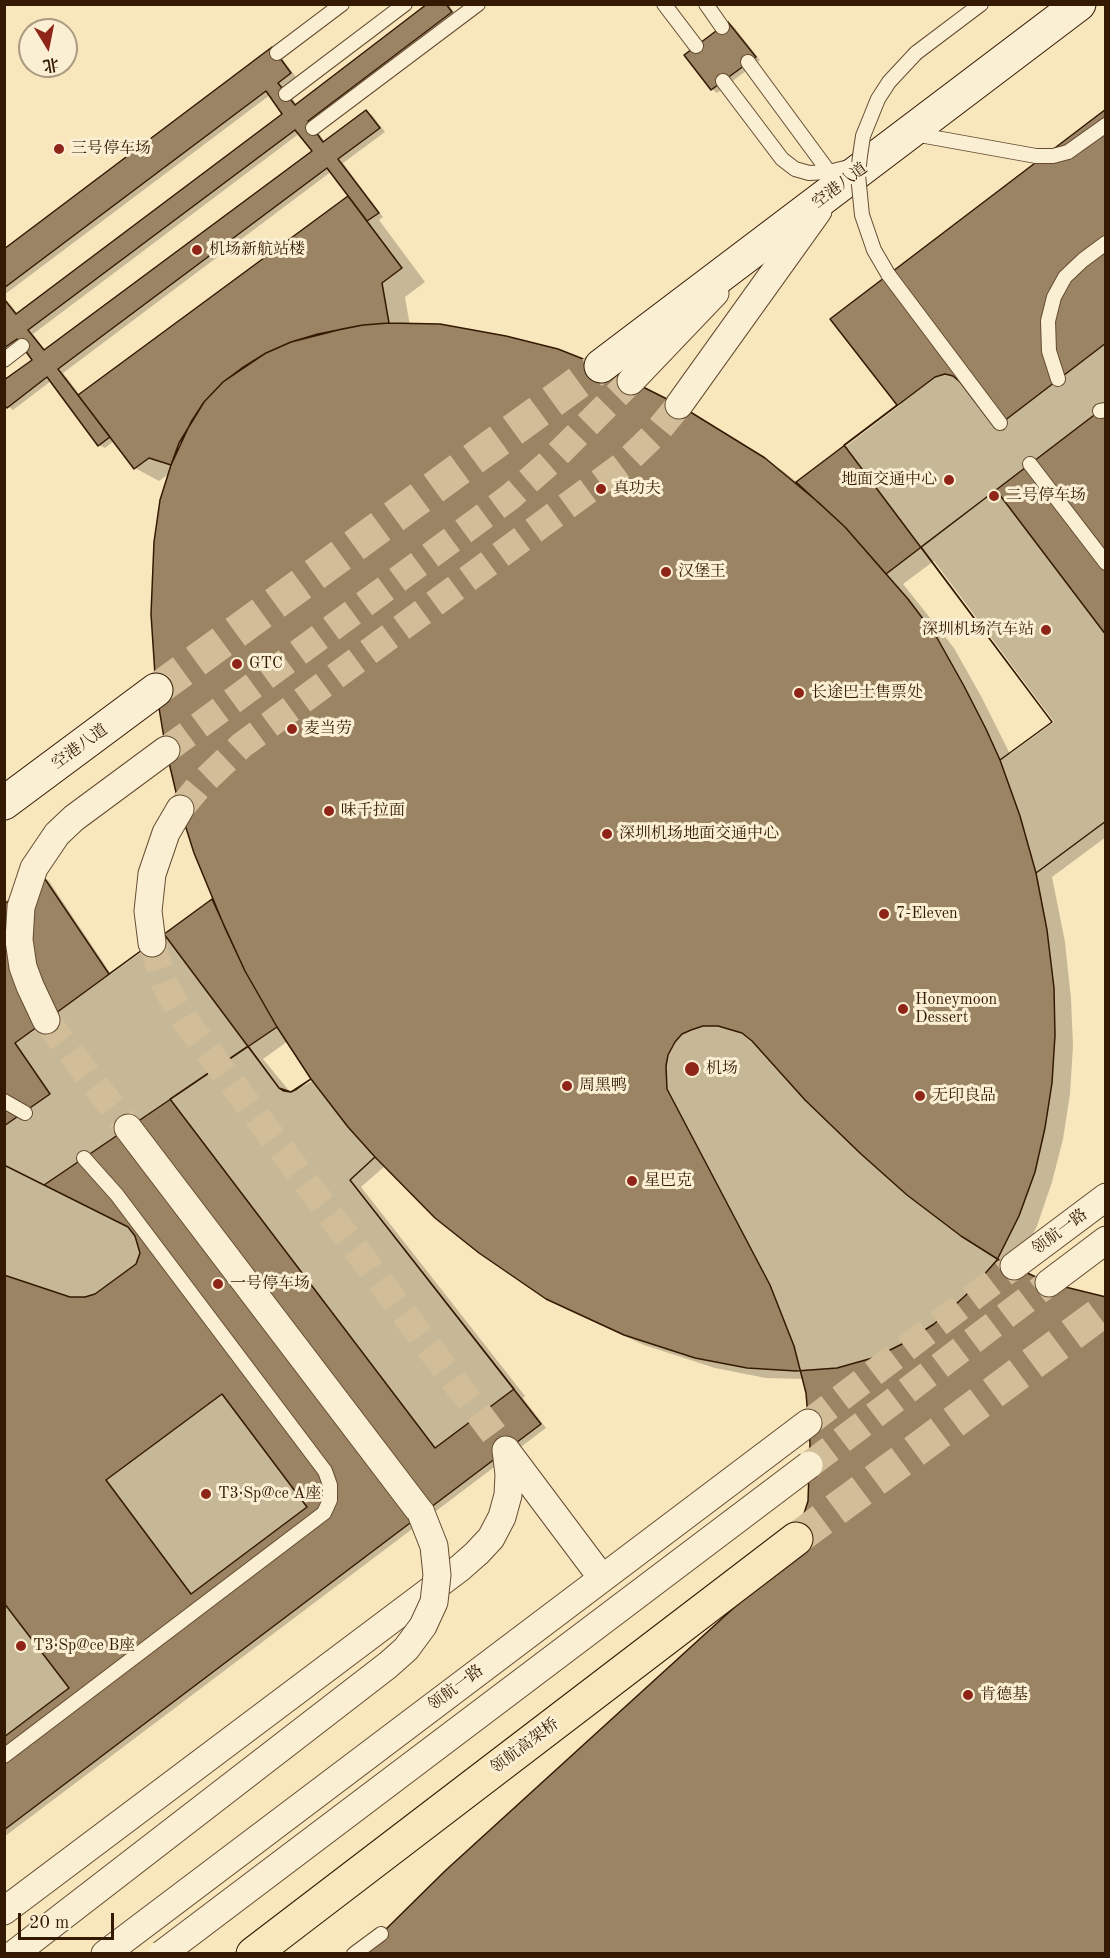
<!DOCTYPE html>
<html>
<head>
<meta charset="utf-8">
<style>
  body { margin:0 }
  #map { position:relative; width:1110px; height:1958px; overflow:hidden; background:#f8e6bc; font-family:"Old Standard TT","Noto Serif SC",serif }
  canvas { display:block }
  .frame { position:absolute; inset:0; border:6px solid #341903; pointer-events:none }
  .north { position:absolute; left:18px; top:18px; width:60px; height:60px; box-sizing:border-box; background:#faefd3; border:2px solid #ab9980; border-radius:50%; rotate:170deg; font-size:16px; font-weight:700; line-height:24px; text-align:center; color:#341903 }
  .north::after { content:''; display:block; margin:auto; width:21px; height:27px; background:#8f2418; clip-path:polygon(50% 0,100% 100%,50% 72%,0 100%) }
  .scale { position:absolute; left:18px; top:1913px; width:96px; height:27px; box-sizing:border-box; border:3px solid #341903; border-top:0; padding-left:8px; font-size:18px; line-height:21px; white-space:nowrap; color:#341903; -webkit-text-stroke:4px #faefd3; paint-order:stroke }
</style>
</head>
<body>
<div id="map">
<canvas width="1110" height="1958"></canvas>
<div class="frame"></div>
<div class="north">北</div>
<div class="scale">20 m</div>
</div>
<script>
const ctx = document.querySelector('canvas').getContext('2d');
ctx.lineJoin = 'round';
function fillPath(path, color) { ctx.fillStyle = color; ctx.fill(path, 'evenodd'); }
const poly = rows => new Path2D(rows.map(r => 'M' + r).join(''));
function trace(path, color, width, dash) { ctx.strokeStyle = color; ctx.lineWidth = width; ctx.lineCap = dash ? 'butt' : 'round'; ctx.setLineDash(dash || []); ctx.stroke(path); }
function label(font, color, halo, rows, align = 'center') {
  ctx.font = font + ' "Old Standard TT","Noto Serif SC",serif'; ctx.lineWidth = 6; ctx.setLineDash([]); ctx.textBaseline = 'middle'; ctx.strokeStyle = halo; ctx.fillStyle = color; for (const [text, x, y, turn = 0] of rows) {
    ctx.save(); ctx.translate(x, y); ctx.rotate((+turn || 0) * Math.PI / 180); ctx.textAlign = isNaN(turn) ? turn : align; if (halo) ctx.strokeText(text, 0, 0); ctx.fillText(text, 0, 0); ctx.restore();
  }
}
const shadow = poly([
  [429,4,448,4,457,16,312,124,325,142,366,112,372,115,385,132,343,163,383,217,379,220,425,282,405,297,410,326,698,418,783,471,798,483,900,405,1106,111,1106,837,1052,877,1065,942,1071,999,1073,1046,1070,1094,1063,1139,1052,1182,1037,1226,1015,1269,772,1575,798,1540,809,1501,812,1443,807,1393,804,1379,766,1378,715,1368,644,1345,566,1309,547,1298,385,1166,361,1187,525,1396,523,1398,546,1428,4,1837,4,906,43,877,49,881,111,974,214,900,170,473,159,481,135,468,115,440,105,448,99,445,51,381,13,410,8,406,34,360,21,342,4,355,4,297,18,314,285,114,270,95,4,295,4,250,277,52,296,77,283,86,297,105],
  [300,133,314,151,46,351,33,334],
  [332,171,351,197,80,395,63,373],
  [934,561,1054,722,1010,754,982,698,954,648,903,584],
  [288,1041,314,1080,291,1093,263,1059],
  [729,23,734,27,760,60,717,93,712,89]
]);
const building = poly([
  [427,4,446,4,452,12,308,121,323,142,366,110,380,128,338,159,379,213,367,221,327,168,58,369,110,437,98,446,47,377,7,408,4,405,4,380,32,360,17,339,4,348,4,299,16,314,282,114,266,91,4,288,4,249,272,47,291,73,278,83,295,105,427,4],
  [295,130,312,151,44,350,28,330,295,130],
  [728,22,756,57,711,90,684,55,728,22],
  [1106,109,1106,821,1036,873,1020,816,1000,760,1052,722,844,445,897,405,830,319,1106,109],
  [348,196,402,268,382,283,389,323,363,325,318,334,291,342,266,353,223,382,204,402,179,443,171,465,149,458,134,469,78,395,348,196],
  [389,323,440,324,506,336,558,349,601,366,679,405,765,458,818,502,845,527,908,599,936,636,964,686,986,729,1000,760,1020,816,1036,873,1047,930,1054,988,1055,1035,1052,1083,1045,1128,1035,1172,1019,1216,997,1260,966,1295,934,1324,906,1342,876,1357,837,1368,796,1371,747,1368,695,1358,624,1335,546,1299,479,1253,435,1218,375,1157,348,1127,311,1079,277,1027,245,971,225,928,194,853,180,809,166,750,156,690,151,614,154,542,160,500,171,465,191,422,204,402,223,382,242,368,266,353,291,342,342,329,363,325,389,323],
  [1106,343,1106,406,886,574,845,527,796,482,935,377,945,374,953,376,960,382,995,428,1106,343],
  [996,490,1106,635,1106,821,1036,873,1020,816,1000,760,1052,722,921,547,996,490],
  [43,876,109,974,164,934,279,1088,291,1092,311,1079,348,1127,375,1157,350,1180,541,1424,4,1830,4,904,43,876],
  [212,899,245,971,277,1027,44,1185,4,1165,4,1126,50,1094,15,1043,212,899],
  [703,1026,718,1026,742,1033,752,1041,805,1100,861,1154,907,1195,961,1236,999,1260,1049,1283,1106,1297,1106,1954,365,1954,381,1934,446,1870,771,1574,796,1539,808,1501,810,1443,806,1393,794,1346,770,1285,667,1089,666,1066,668,1055,675,1042,682,1034,691,1030,703,1026],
  [248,1046,279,1088,284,1091,291,1092,297,1089,311,1079,348,1127,375,1157,350,1180,514,1389,435,1448,170,1099,248,1046],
  [4,1165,128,1227,135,1236,140,1253,136,1264,95,1294,85,1297,70,1297,4,1275,4,1165],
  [222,1394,307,1507,191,1594,106,1480,222,1394],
  [4,1603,69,1688,4,1737,4,1603]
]);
const streetTunnel = poly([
  [166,750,510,497,549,463,631,381],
  [180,809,200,785,242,745,624,464,656,433,679,405],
  [152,943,164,983,184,1019,506,1450],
  [46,1020,128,1128],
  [808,1423,1014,1266],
  [809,1465,1049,1283]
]);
const secondaryTunnel = poly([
  [156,690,601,366]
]);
const primaryTunnel = poly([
  [796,1539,1106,1309]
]);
const lane = poly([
  [664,4,696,46],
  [706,4,722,27],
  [277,53,342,4],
  [916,53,981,4],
  [748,62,829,172],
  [723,81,782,159,795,169,809,173,829,172,849,167],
  [286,94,405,4],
  [313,128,478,4],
  [914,134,1036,156,1053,156,1068,152,1106,125],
  [888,274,1000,423],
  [4,360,22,346],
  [1058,379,1049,351,1048,321,1054,297,1065,277,1083,260,1106,243],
  [1100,411,1106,410],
  [1030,464,1106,563],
  [4,1101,25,1113],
  [4,1756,324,1513,330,1500,330,1485,325,1471,117,1195,84,1158],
  [354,1954,381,1934]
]);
const street = poly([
  [631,381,715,293],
  [679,405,818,211],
  [152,943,148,911,152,874,166,833,180,809],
  [46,1020,30,986,23,967,19,940,21,907,34,868,57,834,74,818,166,750],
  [128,1128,421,1513],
  [1014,1266,1106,1197],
  [1049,1283,1106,1240],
  [506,1450,602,1578],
  [4,1911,460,1568,477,1553,491,1538,502,1517,508,1495,509,1474,506,1450],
  [105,1954,808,1423]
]);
const secondary = poly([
  [601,366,1079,4],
  [4,803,156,690]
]);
const primary = poly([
  [253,1954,796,1539]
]);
const laneBridge = poly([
  [888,274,874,250,862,215,858,175,860,156,863,136,878,99,889,82,916,53]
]);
const streetBridge = poly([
  [14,1954,388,1665,406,1649,423,1626,434,1602,437,1575,434,1546,421,1513],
  [162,1954,809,1465]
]);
const markers = [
  [59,149,6,"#8f2418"],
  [197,250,6,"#8f2418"],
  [949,480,6,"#8f2418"],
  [601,489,6,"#8f2418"],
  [994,496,6,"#8f2418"],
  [666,572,6,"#8f2418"],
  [1046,630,6,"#8f2418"],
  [237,664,6,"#8f2418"],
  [799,693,6,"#8f2418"],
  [292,729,6,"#8f2418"],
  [329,811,6,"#8f2418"],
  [607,834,6,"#8f2418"],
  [884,914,6,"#8f2418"],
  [903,1009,6,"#8f2418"],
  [692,1069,8,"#8f2418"],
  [567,1086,6,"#8f2418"],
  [920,1096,6,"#8f2418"],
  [632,1181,6,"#8f2418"],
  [218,1284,6,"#8f2418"],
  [206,1494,6,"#8f2418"],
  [21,1646,6,"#8f2418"],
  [968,1695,6,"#8f2418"]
];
const poiNames = [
  ["三号停车场",71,149],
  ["机场新航站楼",209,250],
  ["地面交通中心",937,480,"right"],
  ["真功夫",613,489],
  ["二号停车场",1006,496],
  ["汉堡王",678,572],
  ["深圳机场汽车站",1034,630,"right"],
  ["GTC",249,664],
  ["长途巴士售票处",811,693],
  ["麦当劳",304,729],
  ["味千拉面",341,811],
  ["深圳机场地面交通中心",619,834],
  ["7-Eleven",896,914],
  ["Honeymoon",915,1000],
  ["Dessert",915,1018],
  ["机场",706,1069],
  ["周黑鸭",579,1086],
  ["无印良品",932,1096],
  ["星巴克",644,1181],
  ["一号停车场",230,1284],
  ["T3·Sp@ce A座",218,1494],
  ["T3·Sp@ce B座",33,1646],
  ["肯德基",980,1695]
];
const streetNames = [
  ["空港八道",840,186,-37],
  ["空港八道",80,747,-36],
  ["领航一路",1060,1232,-37],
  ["领航一路",456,1688,-37],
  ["领航高架桥",525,1746,-37]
];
fillPath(shadow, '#0003');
fillPath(building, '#9a8463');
trace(building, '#341903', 1.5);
trace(streetTunnel, '#d1bd97', 27, [27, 14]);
trace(secondaryTunnel, '#d1bd97', 33, [33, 16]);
trace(primaryTunnel, '#d1bd97', 33, [33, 16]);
trace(lane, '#654c31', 16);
trace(street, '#654c31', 29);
trace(secondary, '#341903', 35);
trace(primary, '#341903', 35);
trace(lane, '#faefd3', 14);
trace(street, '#faefd3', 27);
trace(secondary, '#faefd3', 33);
trace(primary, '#f8e6bc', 33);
trace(laneBridge, '#654c31', 16, []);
trace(streetBridge, '#654c31', 29, []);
trace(laneBridge, '#faefd3', 14);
trace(streetBridge, '#faefd3', 27);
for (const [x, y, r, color] of markers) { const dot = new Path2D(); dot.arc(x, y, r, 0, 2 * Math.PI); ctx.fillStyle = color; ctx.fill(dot); trace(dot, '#faefd3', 2); }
label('16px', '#341903', '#faefd3', poiNames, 'left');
label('16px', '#341903', '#faefd3', streetNames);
</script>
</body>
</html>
